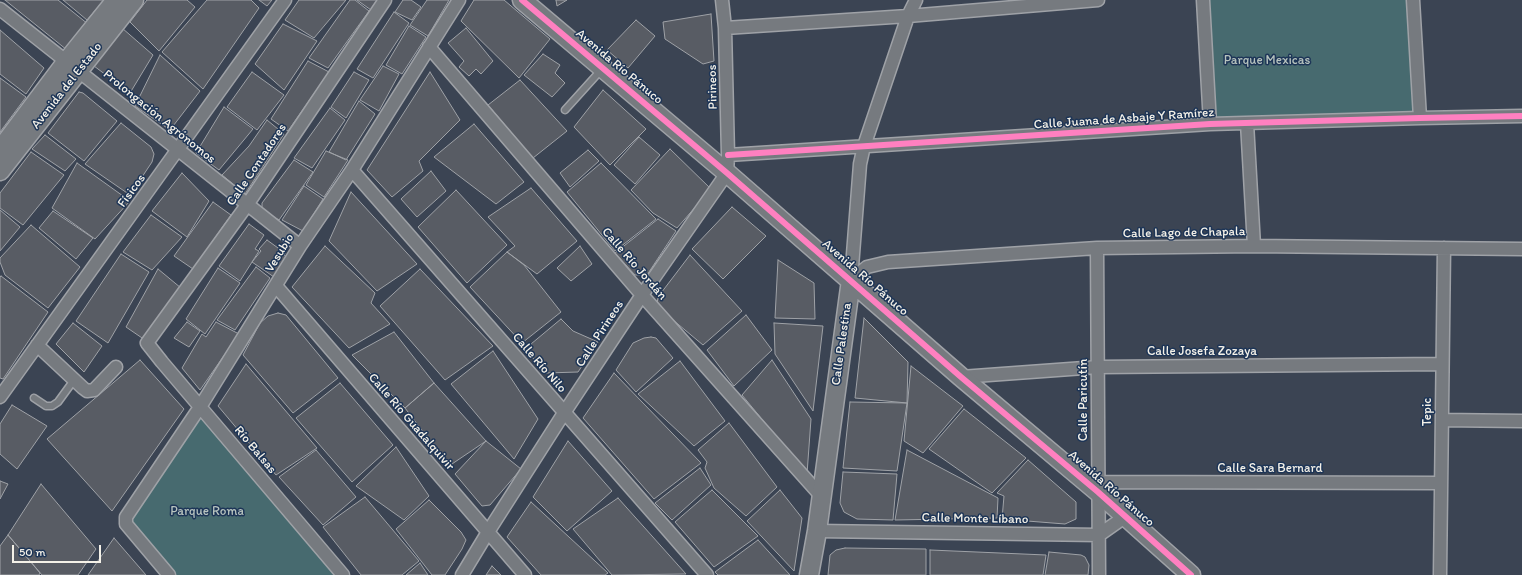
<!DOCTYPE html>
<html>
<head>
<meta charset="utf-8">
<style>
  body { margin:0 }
  #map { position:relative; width:1522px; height:575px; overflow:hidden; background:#3b4453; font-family:Itim,sans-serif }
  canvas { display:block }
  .scale { position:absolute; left:12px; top:545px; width:89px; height:18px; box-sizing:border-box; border:2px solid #f4f1e8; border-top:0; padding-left:5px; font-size:12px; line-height:14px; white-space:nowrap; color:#f4f1e8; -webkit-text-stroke:3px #1d3557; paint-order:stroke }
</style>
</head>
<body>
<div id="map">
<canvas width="1522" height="575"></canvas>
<div class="scale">50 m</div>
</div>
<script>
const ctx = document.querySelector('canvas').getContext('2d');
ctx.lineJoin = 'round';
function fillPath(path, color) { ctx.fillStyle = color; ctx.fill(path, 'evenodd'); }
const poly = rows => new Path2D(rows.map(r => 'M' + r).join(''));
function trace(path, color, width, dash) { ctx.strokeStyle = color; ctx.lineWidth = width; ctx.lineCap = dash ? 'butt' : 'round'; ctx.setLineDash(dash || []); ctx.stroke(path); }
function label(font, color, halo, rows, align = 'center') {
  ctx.font = font + ' Itim,sans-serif'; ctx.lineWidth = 3; ctx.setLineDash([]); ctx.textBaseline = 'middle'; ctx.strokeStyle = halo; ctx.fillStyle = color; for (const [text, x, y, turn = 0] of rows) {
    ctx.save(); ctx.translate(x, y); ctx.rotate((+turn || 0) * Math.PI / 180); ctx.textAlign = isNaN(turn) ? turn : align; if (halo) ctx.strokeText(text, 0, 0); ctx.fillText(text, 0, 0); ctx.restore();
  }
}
const green = poly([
  [1201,0,1412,0,1420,118,1210,124],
  [200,407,344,575,171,575,125,520]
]);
const building = poly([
  [5,0,58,0,88,24,67,50,5,0],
  [63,0,104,0,87,20,63,0],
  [147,0,187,0,195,7,159,51,130,22,147,0],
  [207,0,251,0,259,8,203,89,162,52,207,0],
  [259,0,272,0,267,6,259,0],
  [299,0,346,0,314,38,285,20,299,0],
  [350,0,355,0,369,11,328,68,309,58,350,0],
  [357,0,378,0,371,10,357,0],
  [403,0,411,0,421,7,412,20,395,12,403,0],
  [427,0,449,0,428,36,410,25,427,0],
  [474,0,504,0,550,39,519,78,461,21,474,0],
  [556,0,567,0,557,6,556,0],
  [394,12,409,23,373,78,357,69,394,12],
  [711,14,714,61,703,64,665,39,663,22,711,14],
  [636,20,655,36,628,68,607,50,636,20],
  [283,24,317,41,284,90,255,64,283,24],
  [409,26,426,37,402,74,386,65,409,26],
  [122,28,153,55,130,93,94,66,122,28],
  [466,28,493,61,481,74,476,69,469,76,459,67,464,61,448,43,466,28],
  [0,30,44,68,26,94,0,74,0,30],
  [543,54,560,65,555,73,565,83,552,97,524,75,543,54],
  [160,55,200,91,170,130,135,106,160,55],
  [308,61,329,72,288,131,271,119,308,61],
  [383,66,399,74,379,111,360,100,383,66],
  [252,72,284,95,257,130,227,107,252,72],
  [354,72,369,80,346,118,331,107,354,72],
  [430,72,460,120,419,161,423,171,392,197,367,170,430,72],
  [0,78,26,97,0,132,0,78],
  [520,80,567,131,533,158,488,105,520,80],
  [603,90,646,129,610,165,574,127,603,90],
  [79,92,83,93,117,121,84,161,48,133,79,92],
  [359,101,375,114,346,160,329,152,359,101],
  [224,107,253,129,219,170,196,153,224,107],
  [330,108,345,120,312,168,294,158,330,108],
  [267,120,284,134,245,194,222,175,249,146,267,120],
  [121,123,151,147,154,154,152,162,130,195,85,164,121,123],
  [474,124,524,182,496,204,434,157,474,124],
  [45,135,76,159,65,171,32,149,45,135],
  [639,137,660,155,635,184,614,165,639,137],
  [670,149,711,189,677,228,653,213,631,190,670,149],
  [588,150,599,161,570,187,560,173,588,150],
  [326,151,348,160,324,197,306,185,326,151],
  [31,152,64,175,23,225,0,208,0,193,31,152],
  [294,160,313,172,279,220,265,212,262,208,262,203,294,160],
  [77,163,130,201,95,239,52,208,77,163],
  [601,163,656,219,615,251,567,192,601,163],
  [431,171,446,191,417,217,401,199,431,171],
  [182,173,209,201,187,237,152,211,182,173],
  [304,186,323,199,303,231,282,220,304,186],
  [531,188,577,241,537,274,507,252,515,246,488,217,531,188],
  [456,190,507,245,467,283,418,227,456,190],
  [351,192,417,264,377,291,329,241,351,192],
  [213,202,231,215,193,269,174,256,213,202],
  [732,207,766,236,723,279,692,249,732,207],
  [0,210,20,227,0,251,0,210],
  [53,211,93,238,76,259,39,228,53,211],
  [151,215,182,237,152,270,123,252,151,215],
  [658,219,676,231,647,275,635,275,615,253,658,219],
  [249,224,264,235,255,249,259,251,240,281,219,266,249,224],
  [31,225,80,267,48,308,5,275,0,262,0,258,31,225],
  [267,240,285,253,284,255,287,257,274,277,252,262,261,251,259,249,267,240],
  [325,246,375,293,371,303,390,324,349,348,292,287,325,246],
  [580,246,592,264,571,281,557,268,580,246],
  [507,252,524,265,561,312,522,343,470,287,507,252],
  [121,254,149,272,108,343,76,321,121,254],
  [690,255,742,311,703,345,661,310,657,304,658,297,690,255],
  [778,260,814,283,815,319,775,318,778,260],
  [256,267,270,278,235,330,217,320,256,267],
  [218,268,240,283,205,334,186,319,218,268],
  [158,269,181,288,145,340,126,327,158,269],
  [420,269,493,346,445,380,380,306,420,269],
  [1,276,48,312,3,379,0,378,0,277,1,276],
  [278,313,286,315,338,378,293,413,243,355,260,323,268,316,278,313],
  [746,315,772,350,734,386,707,350,746,315],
  [864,318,908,362,907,403,855,398,864,318],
  [561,319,573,331,598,342,578,372,546,373,525,349,561,319],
  [187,322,200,331,189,347,174,338,187,322],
  [216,322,239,334,200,390,182,368,202,334,206,337,216,322],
  [73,323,102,346,84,372,56,344,73,323],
  [774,323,823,326,813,411,775,354,774,323],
  [394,332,434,383,405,408,352,355,394,332],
  [651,337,656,338,673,358,636,392,616,370,633,343,644,338,651,337],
  [493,351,538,419,514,459,451,384,493,351],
  [140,360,184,409,112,511,47,439,140,360],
  [772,360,811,419,807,474,742,395,772,360],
  [680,361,725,421,694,446,638,394,680,361],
  [246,364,317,448,276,475,218,406,246,364],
  [911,366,963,406,923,453,904,441,911,366],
  [614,373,701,463,654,499,583,418,614,373],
  [340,383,393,445,352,482,296,418,340,383],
  [434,383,486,441,449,466,405,408,434,383],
  [850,402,907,403,897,471,843,468,850,402],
  [12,405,47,426,17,469,0,454,0,424,12,405],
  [964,409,1026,458,992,493,929,449,964,409],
  [729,423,777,487,746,516,714,488,705,468,707,462,698,450,729,423],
  [486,441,521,469,490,505,482,506,455,474,486,441],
  [568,441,612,491,567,531,533,497,568,441],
  [396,447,429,496,404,520,356,486,396,447],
  [316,450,356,497,323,525,279,477,316,450],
  [907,450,998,498,997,518,895,520,907,450],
  [1028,460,1076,502,1076,519,1065,524,1002,519,1004,496,997,493,1028,460],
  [700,468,711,485,672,520,655,503,700,468],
  [843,472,897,474,893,520,857,519,844,512,840,503,843,472],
  [0,481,8,484,0,499,0,481],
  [41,484,96,549,78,575,42,575,8,535,41,484],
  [712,490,758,536,714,567,675,522,712,490],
  [780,490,802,518,794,571,747,521,780,490],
  [365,497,419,561,402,575,361,575,323,527,365,497],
  [618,498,686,574,612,575,573,529,618,498],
  [429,500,461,532,466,540,462,549,445,575,432,575,396,529,429,500],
  [531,502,608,573,605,575,541,575,507,537,531,502],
  [8,535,40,573,39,575,0,575,0,546,8,535],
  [114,538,146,575,88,575,114,538],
  [758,540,790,575,718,575,715,572,758,540],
  [845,548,926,549,926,575,828,575,830,555,836,550,845,548],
  [930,550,1046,555,1043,575,930,575,930,550],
  [1049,552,1081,555,1085,557,1089,565,1088,575,1045,575,1049,552],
  [420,563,428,575,406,575,420,563],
  [492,566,501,575,486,575,492,566]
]);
const lane = poly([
  [565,110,602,69],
  [34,398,46,406,52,406,58,402,74,380]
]);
const street = poly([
  [1203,0,1210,124],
  [1413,0,1420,118],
  [0,9,300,246],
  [725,28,908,16,1098,0],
  [429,47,642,295,822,497],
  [1247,123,1254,246],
  [728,155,1210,124,1420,118,1522,116],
  [352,170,707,575],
  [1097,248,1099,575],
  [851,280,867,267,888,262,1097,248,1254,246,1522,249],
  [851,280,860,164,864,146,908,16,916,0],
  [276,286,525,575],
  [37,345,83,388,87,391,94,390,116,367],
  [961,377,1098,367,1442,364],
  [0,397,285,0],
  [1442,420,1522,421],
  [1098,482,1441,483],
  [817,531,1099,535,1126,516],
  [169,575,126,524,126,517,200,407,300,246,352,170,459,0],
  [343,575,162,362,147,343,247,205,385,0],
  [462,575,488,532,564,413,642,295,727,173,728,155,725,28,722,0],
  [1440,575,1444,248]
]);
const secondary = poly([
  [522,0,727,173,961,377,1098,492,1191,575],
  [0,150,67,61,116,0],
  [0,171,134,0],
  [809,575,817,531,851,280]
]);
const cycleway = poly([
  [522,0,727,173,961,377,1098,492,1191,575],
  [728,155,1210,124,1420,118,1522,116]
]);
const parkNames = [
  ["Parque Mexicas",1267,61],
  ["Parque Roma",207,512]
];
const streetNames = [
  ["Avenida Río Pánuco",619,67,40],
  ["Avenida del Estado",67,86,-52],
  ["Pirineos",713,87,-91],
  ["Prolongación Agrónomos",159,117,39],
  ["Calle Juana de Asbaje Y Ramírez",1124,119,-4],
  ["Calle Contadores",257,165,-56],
  ["Físicos",132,191,-54],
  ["Calle Lago de Chapala",1184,233,-1],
  ["Vesubio",280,253,-58],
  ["Calle Río Jordán",634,264,49],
  ["Avenida Río Pánuco",865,278,41],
  ["Calle Pirineos",600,334,-57],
  ["Calle Palestina",842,344,-82],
  ["Calle Josefa Zozaya",1202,352],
  ["Calle Río Nilo",539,363,49],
  ["Calle Paricutín",1084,400,-90],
  ["Tepic",1428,412,-90],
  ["Calle Río Guadalquivir",411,422,49],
  ["Río Balsas",255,450,50],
  ["Calle Sara Bernard",1270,469],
  ["Avenida Río Pánuco",1111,489,41],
  ["Calle Monte Líbano",975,519,1]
];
fillPath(green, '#476a6f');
fillPath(building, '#585c64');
trace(building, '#9fa2a7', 1);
trace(lane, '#9fa2a7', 9);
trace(street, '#9fa2a7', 15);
trace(secondary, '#9fa2a7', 21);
trace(lane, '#767a7f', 6);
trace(street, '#767a7f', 12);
trace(secondary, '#767a7f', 18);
trace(cycleway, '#ff80c0', 6);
label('13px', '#b8c4bf', '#1d3557', parkNames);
label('13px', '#f4f1e8', '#1d3557', streetNames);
</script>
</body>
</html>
